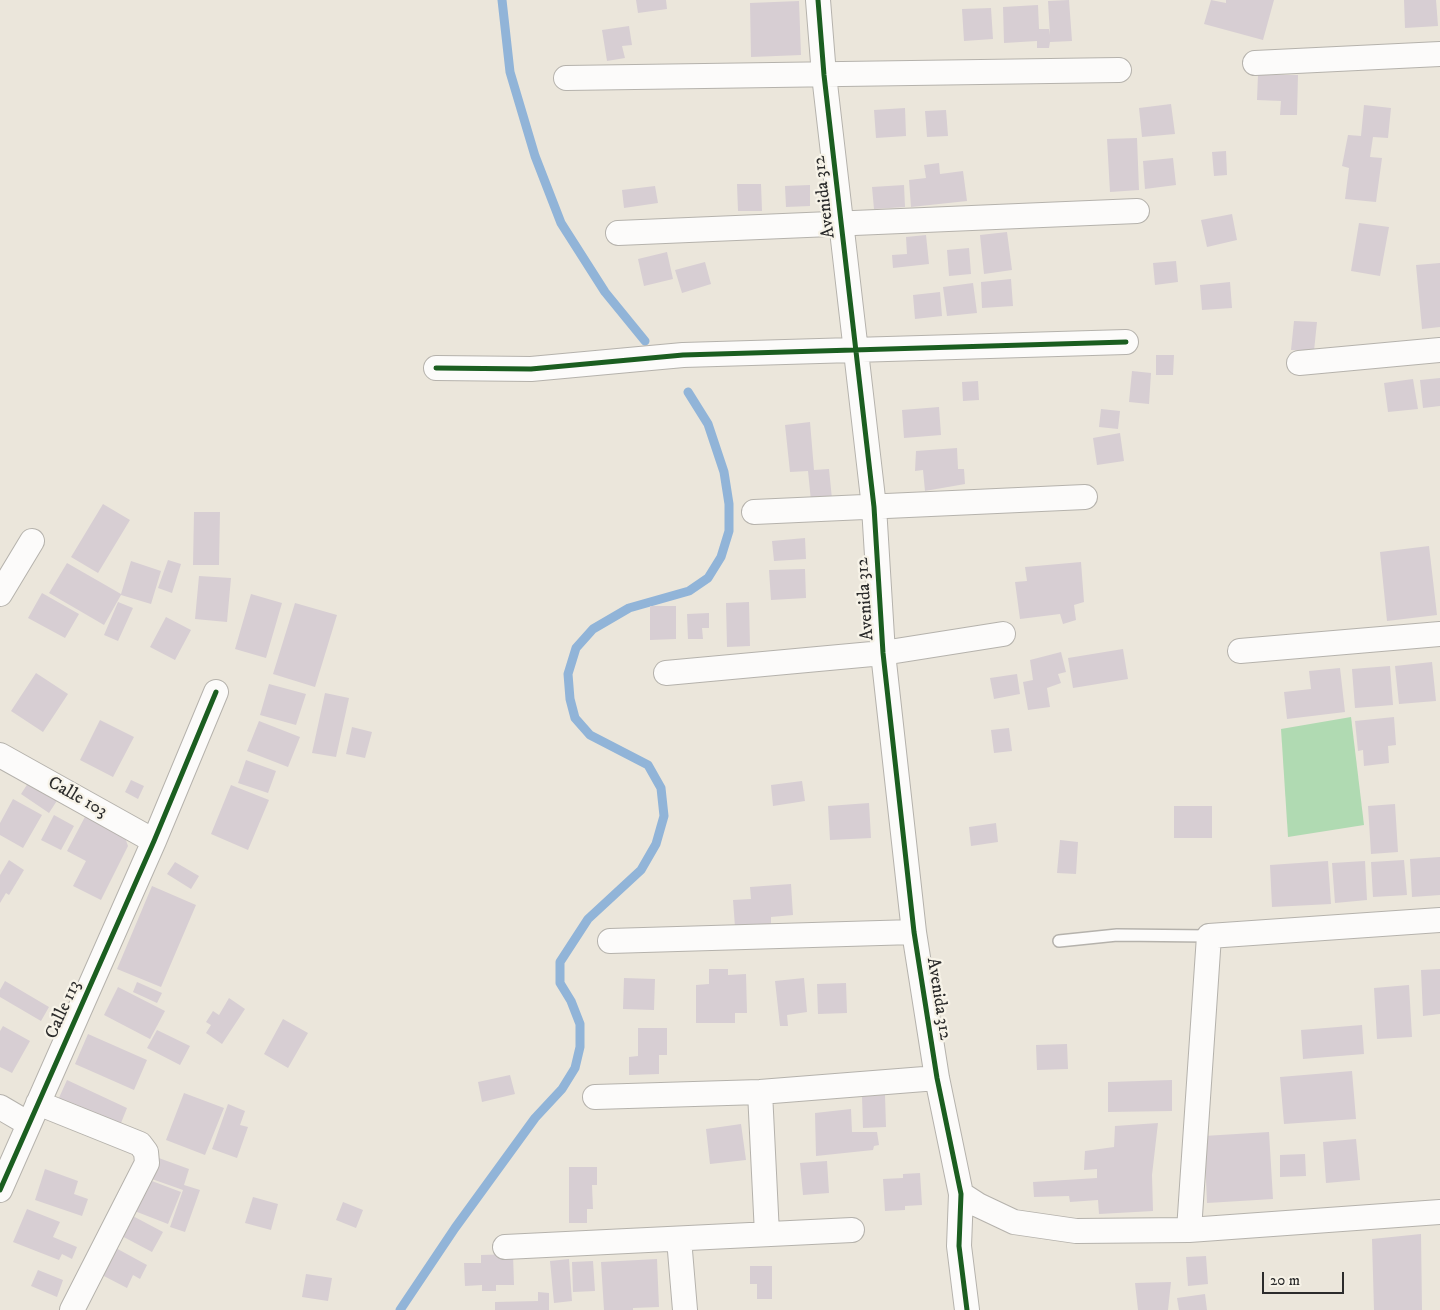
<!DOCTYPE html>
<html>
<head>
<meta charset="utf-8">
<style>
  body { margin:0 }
  #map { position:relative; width:1440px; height:1310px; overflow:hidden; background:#ebe6db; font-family:"IM FELL DW Pica",serif }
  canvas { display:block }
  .scale { position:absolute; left:1262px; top:1272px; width:82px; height:22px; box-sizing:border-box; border:2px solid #2b2b2b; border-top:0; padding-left:6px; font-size:15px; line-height:18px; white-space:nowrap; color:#2b2b2b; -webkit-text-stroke:4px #f7f3e8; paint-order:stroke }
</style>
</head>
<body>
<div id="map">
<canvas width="1440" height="1310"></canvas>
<div class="scale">20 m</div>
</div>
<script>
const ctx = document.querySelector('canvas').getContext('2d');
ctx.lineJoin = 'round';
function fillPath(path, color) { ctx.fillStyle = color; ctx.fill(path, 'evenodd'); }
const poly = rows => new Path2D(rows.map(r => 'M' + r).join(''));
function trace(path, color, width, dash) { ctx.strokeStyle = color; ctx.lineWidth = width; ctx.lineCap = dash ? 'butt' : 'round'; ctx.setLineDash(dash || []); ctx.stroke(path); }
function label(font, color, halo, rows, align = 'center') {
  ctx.font = font + ' "IM FELL DW Pica",serif'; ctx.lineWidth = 4.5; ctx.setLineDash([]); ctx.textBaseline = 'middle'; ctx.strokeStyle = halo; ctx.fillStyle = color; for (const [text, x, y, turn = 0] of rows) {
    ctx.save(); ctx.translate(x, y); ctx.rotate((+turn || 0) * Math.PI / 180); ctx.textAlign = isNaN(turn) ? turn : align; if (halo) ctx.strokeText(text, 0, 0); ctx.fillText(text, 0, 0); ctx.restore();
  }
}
const green = poly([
  [1351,717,1364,825,1288,837,1281,729]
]);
const stream = poly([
  [502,0,510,72,535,156,561,223,605,292,645,341],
  [400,1310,455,1228,535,1118,562,1089,575,1068,580,1047,580,1024,571,1001,560,983,560,962,588,919,641,870,656,844,664,816,661,788,648,765,590,735,575,718,570,699,568,674,576,648,593,629,629,608,689,591,708,578,721,557,729,531,729,504,724,472,708,424,688,392]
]);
const building = poly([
  [636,0,666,0,667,9,638,13],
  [1069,0,1072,41,1050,42,1049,48,1037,48,1037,41,1004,43,1003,7,1038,5,1039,29,1049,29,1050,35,1048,1],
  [1211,0,1226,3,1226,0,1274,0,1263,40,1204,24],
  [1404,0,1436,0,1438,26,1405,28],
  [799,1,801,55,751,57,750,3],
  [991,8,993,39,964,41,962,9],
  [629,26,632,45,622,46,625,58,607,61,602,30],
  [1258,75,1298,75,1297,115,1280,115,1281,101,1257,100],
  [1171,104,1175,134,1142,137,1139,108],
  [1364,105,1391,108,1388,138,1373,137,1370,157,1382,158,1376,202,1345,199,1349,168,1342,166,1348,135,1361,136],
  [905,108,906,136,876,138,874,110],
  [946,110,948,136,927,137,925,111],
  [1137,138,1139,190,1110,192,1107,139],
  [1226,151,1227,175,1214,176,1212,152],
  [1173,158,1176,185,1145,189,1143,161],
  [939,163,940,174,963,171,967,201,911,207,909,180,926,178,924,165],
  [737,184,761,184,762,211,738,211],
  [810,185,810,206,786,207,785,186],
  [904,185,905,207,874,209,872,187],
  [655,186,658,203,624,208,622,190],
  [1232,214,1237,240,1207,247,1201,220],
  [1359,223,1389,227,1380,276,1351,271],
  [1007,232,1012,270,984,274,980,235],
  [926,235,929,264,893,268,892,255,907,254,906,237],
  [969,248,971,274,949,276,947,250],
  [667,252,673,279,644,286,638,259],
  [1176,261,1178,282,1155,285,1153,263],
  [705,262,711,284,682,293,675,270],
  [1440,263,1440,327,1422,329,1416,265],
  [1011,279,1013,306,982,308,981,282],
  [1230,282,1232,308,1202,310,1200,285],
  [973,283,977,313,947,316,943,287],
  [940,292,942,316,915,319,913,295],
  [1294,321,1317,322,1314,351,1291,350],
  [1156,355,1174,355,1173,375,1156,375],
  [1132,371,1151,373,1149,404,1129,402],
  [1440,378,1440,406,1423,408,1420,380],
  [1413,379,1418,409,1388,412,1384,383],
  [978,381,979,400,963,401,962,382],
  [939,407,941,435,904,438,902,410],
  [1101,409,1120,411,1118,429,1099,427],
  [810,422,814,470,829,469,832,499,811,501,808,471,790,472,785,425],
  [1120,433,1124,461,1097,465,1093,438],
  [957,448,958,469,964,469,965,484,925,491,923,470,915,471,916,451],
  [103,504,130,520,98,573,71,557],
  [194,512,220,512,219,565,193,565],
  [805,538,806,559,774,561,772,541],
  [1429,546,1437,615,1387,621,1380,552],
  [168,560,181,564,172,593,158,588],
  [131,561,161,571,151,604,121,595,104,625,49,593,67,563,121,594],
  [1081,562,1084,602,1074,605,1076,620,1063,624,1060,614,1020,619,1015,582,1027,581,1025,567],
  [805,569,806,598,771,600,769,570],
  [199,576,231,578,227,622,195,619],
  [42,593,79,614,65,638,28,618],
  [251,594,282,603,266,658,235,649],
  [118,602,133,608,118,641,104,635],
  [749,602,750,646,727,647,726,603],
  [295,603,337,615,315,687,273,674],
  [650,606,676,606,676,639,650,640],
  [709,613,709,628,702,628,703,639,688,639,687,614],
  [166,617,191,630,175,660,150,647],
  [1123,649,1128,679,1073,688,1068,658],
  [1061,652,1066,672,1058,674,1061,683,1047,688,1050,707,1028,710,1023,682,1033,680,1030,660],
  [1432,662,1436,701,1399,704,1395,666],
  [1390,666,1393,705,1355,708,1352,669],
  [1340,668,1345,712,1287,719,1284,692,1311,689,1309,671],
  [36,673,68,694,43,732,11,711],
  [1017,674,1020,694,994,699,990,678],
  [269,684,306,694,296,725,260,715],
  [325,693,349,698,336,757,312,753],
  [1394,717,1396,745,1388,746,1389,763,1364,766,1363,750,1358,751,1355,721],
  [100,720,134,737,113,777,80,760],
  [259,721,300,737,288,767,247,751],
  [352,727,372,732,365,758,346,754],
  [1009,728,1012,751,994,753,991,730],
  [246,760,276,771,268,793,238,783],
  [32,777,60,796,49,813,21,794],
  [131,780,144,786,138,799,125,792],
  [802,781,805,801,773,806,771,785],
  [231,785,269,800,248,850,211,834],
  [13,799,42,815,23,848,0,835,0,823],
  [869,803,871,838,830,840,828,806],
  [1395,804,1398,852,1371,854,1368,806],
  [1174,806,1212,806,1212,838,1174,838],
  [87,813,122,829,128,846,101,900,73,886,86,861,67,851],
  [54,815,74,826,61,850,41,840],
  [996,823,998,842,971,846,969,827],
  [1060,840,1078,842,1076,874,1057,873],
  [1440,857,1440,895,1412,897,1410,859],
  [9,860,24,870,9,895,6,893,0,903,0,875],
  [1404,860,1407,895,1373,897,1371,862],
  [1328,861,1331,904,1272,907,1270,865],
  [1365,861,1367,900,1335,903,1332,863],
  [175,862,199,876,191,889,167,874],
  [791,884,793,915,771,917,771,924,735,927,733,900,751,899,750,887],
  [152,886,196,905,161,987,117,969],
  [709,969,728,969,728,975,746,974,747,1013,735,1013,735,1023,696,1023,696,985,709,984],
  [1440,969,1440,1014,1423,1016,1421,970],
  [624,978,655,979,654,1010,623,1009],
  [804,978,807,1012,787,1015,788,1026,780,1026,775,981],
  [5,981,49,1007,41,1021,0,997,0,990],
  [137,982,162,993,157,1003,133,992],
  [846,983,847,1013,818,1014,817,984],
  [1409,985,1412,1037,1377,1039,1374,988],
  [118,987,165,1011,150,1039,104,1015],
  [229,998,245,1009,222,1044,206,1033,211,1025,206,1022,213,1011,219,1015],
  [283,1019,308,1033,288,1068,264,1054],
  [1362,1025,1364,1054,1303,1059,1301,1030],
  [3,1026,30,1041,12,1073,0,1067,0,1031],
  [638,1028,667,1028,667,1055,659,1055,659,1074,629,1075,629,1057,638,1056],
  [157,1030,190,1046,180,1065,147,1048],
  [88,1034,147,1060,134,1090,75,1064],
  [1067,1044,1068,1069,1037,1070,1036,1045],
  [1352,1071,1356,1119,1284,1124,1280,1077],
  [510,1075,515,1094,482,1102,478,1082],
  [67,1080,127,1108,119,1128,58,1100],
  [1172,1080,1172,1111,1108,1112,1108,1082],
  [184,1093,224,1108,205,1155,166,1140],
  [885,1095,886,1127,863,1128,862,1096],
  [228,1104,245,1111,240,1125,248,1127,237,1158,212,1149],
  [851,1109,852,1132,877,1132,879,1145,874,1146,873,1150,816,1156,815,1113],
  [1158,1123,1152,1175,1153,1211,1099,1214,1098,1200,1070,1202,1069,1196,1034,1197,1033,1182,1097,1178,1097,1169,1084,1170,1085,1151,1114,1147,1115,1126],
  [741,1124,746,1160,710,1164,706,1129],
  [1269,1132,1273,1199,1207,1203,1204,1136],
  [1356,1139,1360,1180,1326,1183,1323,1142],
  [1305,1154,1306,1176,1280,1177,1280,1155],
  [156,1157,189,1169,184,1185,200,1190,185,1232,170,1227,183,1190,149,1178],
  [827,1161,829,1193,803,1195,800,1163],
  [569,1167,597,1167,597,1185,592,1185,593,1209,587,1209,587,1223,569,1223],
  [45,1169,78,1181,74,1194,88,1199,82,1216,35,1200],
  [920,1173,922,1205,905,1206,905,1210,885,1211,883,1179,903,1178,903,1174],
  [144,1178,181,1192,168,1224,132,1210],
  [253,1197,278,1204,271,1230,245,1223],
  [343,1202,363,1210,356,1228,336,1220],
  [27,1209,60,1222,53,1237,77,1247,72,1259,62,1254,59,1260,13,1242],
  [129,1214,163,1232,152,1252,118,1234],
  [1421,1234,1422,1310,1374,1310,1372,1239],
  [114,1247,147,1265,140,1279,133,1275,127,1288,100,1274],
  [513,1254,514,1285,496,1285,496,1291,482,1291,482,1285,465,1286,464,1263,481,1263,481,1255],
  [1206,1256,1208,1284,1188,1286,1186,1257],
  [569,1259,572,1301,554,1303,550,1261],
  [657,1259,659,1307,633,1308,633,1310,604,1310,601,1262],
  [593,1261,595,1291,573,1292,572,1262],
  [750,1266,772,1266,772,1299,757,1299,757,1284,750,1284],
  [38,1270,63,1280,57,1297,31,1286],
  [306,1274,332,1278,328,1301,302,1297],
  [1171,1282,1168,1310,1138,1310,1135,1283],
  [538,1292,549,1293,549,1310,495,1310,495,1302,538,1301],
  [1205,1294,1207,1310,1179,1310,1177,1298]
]);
const lane = poly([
  [1059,941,1117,935,1209,936]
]);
const street = poly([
  [818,0,824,75,874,507,883,653,914,932,937,1078,961,1194,959,1246,967,1310],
  [1255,63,1440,54],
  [566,78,1119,70],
  [618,233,1137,211],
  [1299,363,1440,350],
  [436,368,531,369,683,355,1126,342],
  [754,512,1085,497],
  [0,594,32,541],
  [1240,651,1440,634],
  [666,673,883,653,1003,634],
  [0,755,154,841],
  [610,941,914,932],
  [760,1092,767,1234],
  [595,1097,760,1092,937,1078],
  [38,1103,140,1144,146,1152,147,1163,72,1310],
  [0,1107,29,1124],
  [0,1190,154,841,216,692],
  [961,1194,978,1205,1014,1222,1076,1231,1189,1230,1440,1212],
  [1189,1230,1209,936,1440,920],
  [679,1239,685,1310],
  [505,1247,852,1230]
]);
const cycleway = poly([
  [818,0,824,75,874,507,883,653,914,932,937,1078,961,1194,959,1246,967,1310],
  [436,368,531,369,683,355,1126,342],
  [0,1190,154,841,216,692]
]);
const streetNames = [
  ["Avenida 312",825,197,-97],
  ["Avenida 312",866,599,-94],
  ["Calle 103",77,798,29],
  ["Avenida 312",938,999,81],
  ["Calle 113",64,1010,-66]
];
fillPath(green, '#b0dab2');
trace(stream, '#91b4d8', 9);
fillPath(building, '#d7ced3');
trace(lane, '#b5b2ac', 14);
trace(street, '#b5b2ac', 26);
trace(lane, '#fcfbfa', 11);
trace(street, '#fcfbfa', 24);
trace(cycleway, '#1b5e20', 5);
label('18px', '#2b2b2b', '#f7f3e8', streetNames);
</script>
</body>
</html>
